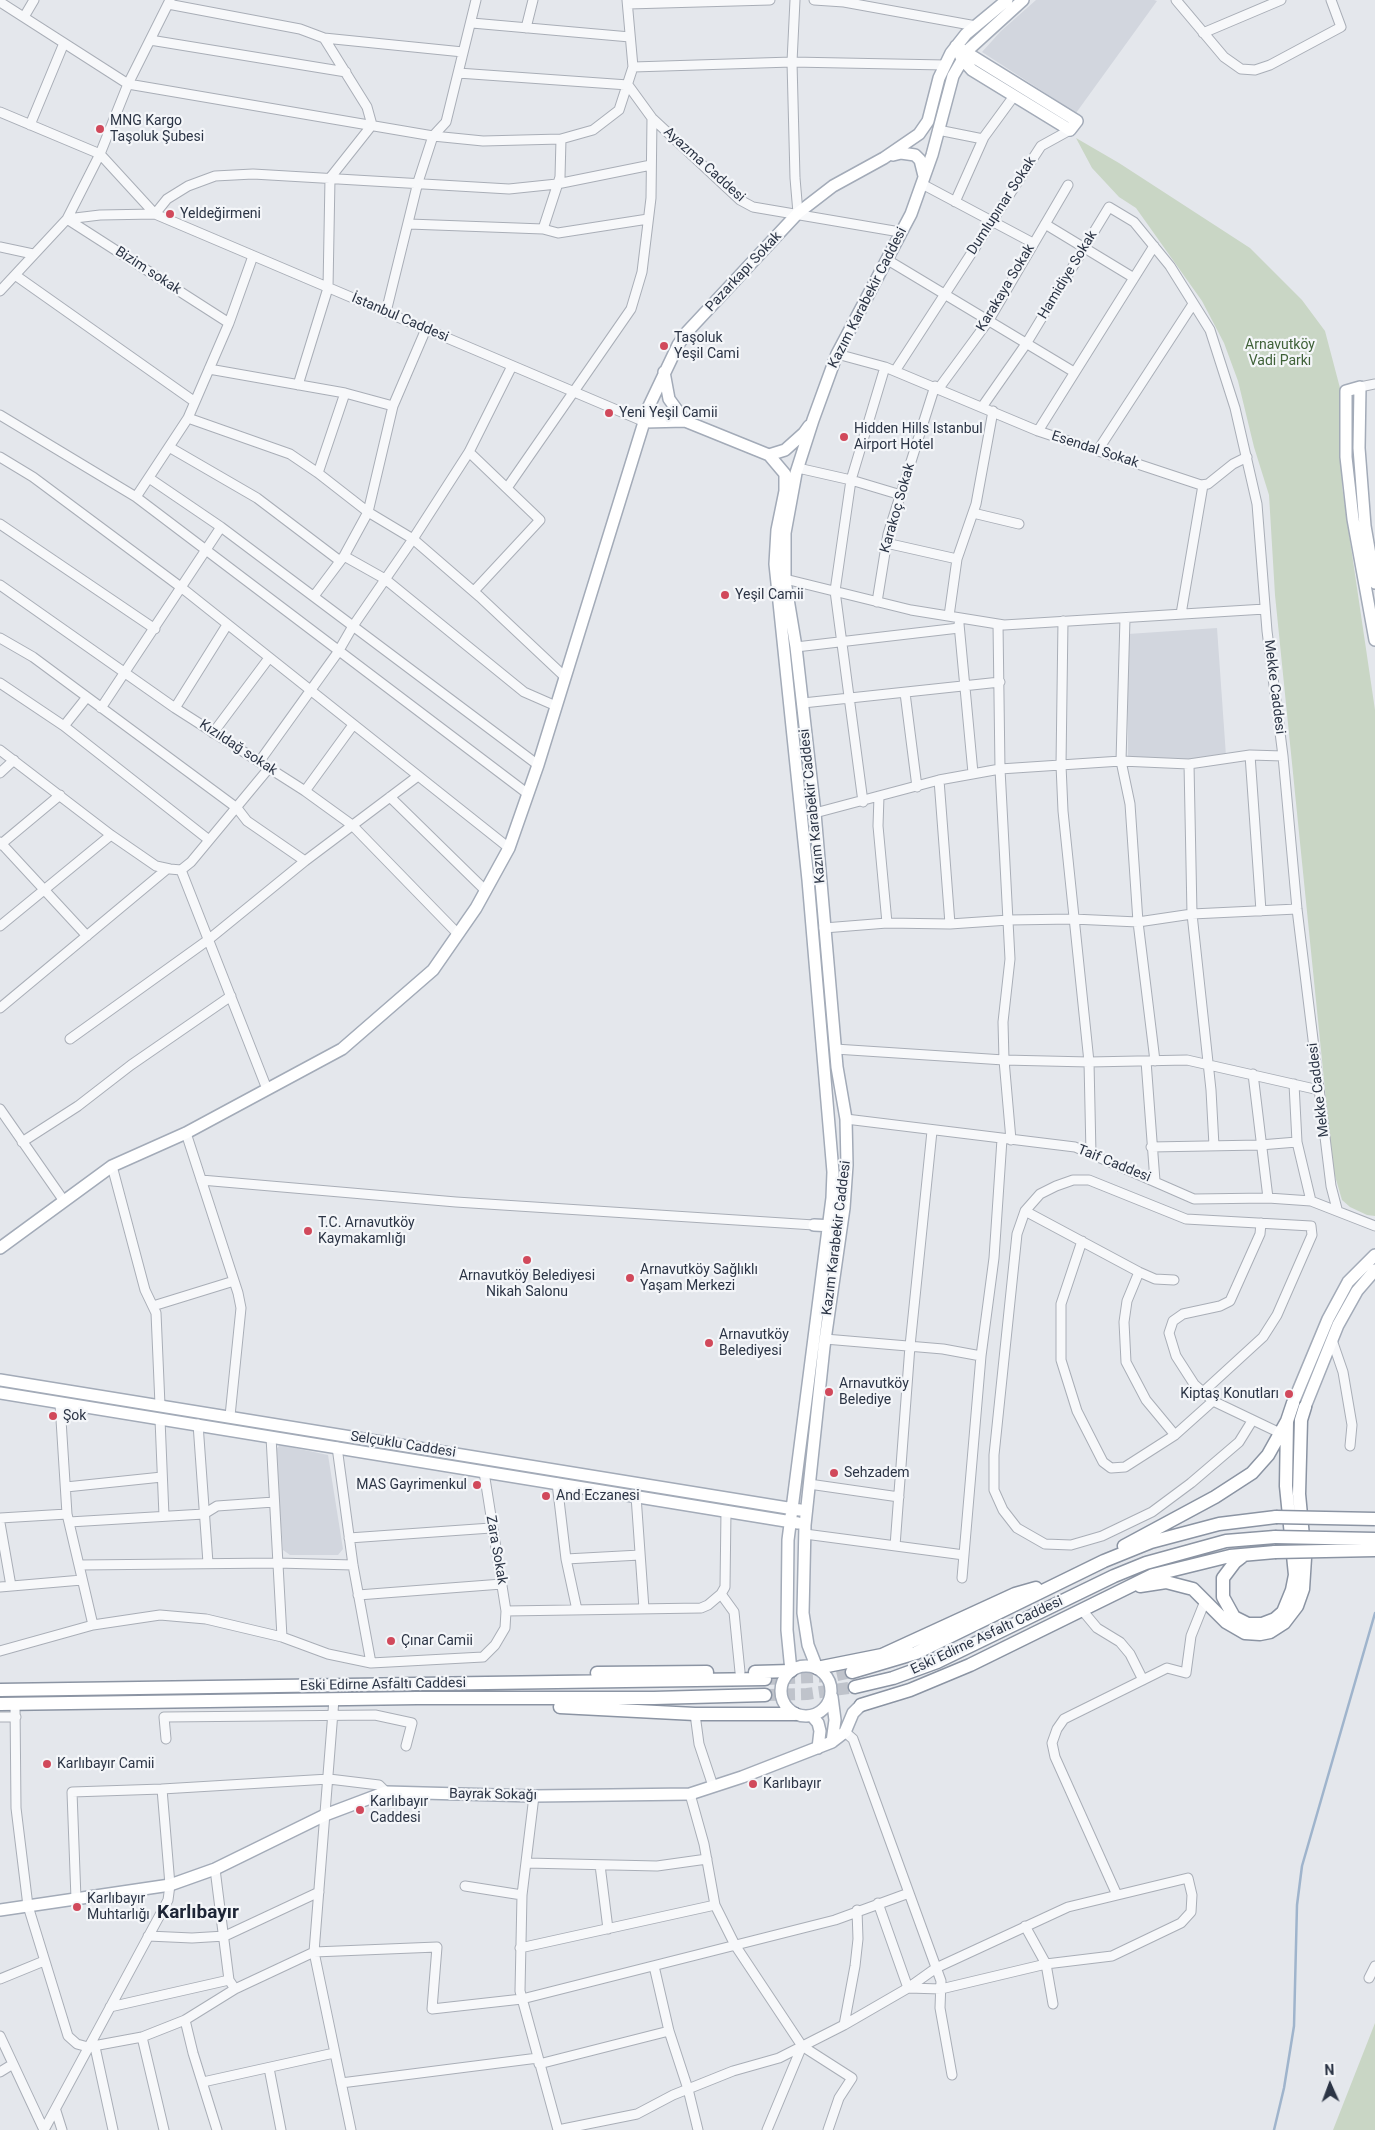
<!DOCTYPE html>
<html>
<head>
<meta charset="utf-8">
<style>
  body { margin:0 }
  #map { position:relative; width:1375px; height:2130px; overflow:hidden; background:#e4e7ec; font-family:Roboto,sans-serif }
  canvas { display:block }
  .north { position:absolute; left:1305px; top:2060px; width:50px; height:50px; -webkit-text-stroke:4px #f4f6f9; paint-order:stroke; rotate:358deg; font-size:14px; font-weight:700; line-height:20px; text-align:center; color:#2b3445 }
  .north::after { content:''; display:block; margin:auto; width:18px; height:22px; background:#2b3445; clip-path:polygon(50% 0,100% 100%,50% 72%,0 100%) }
</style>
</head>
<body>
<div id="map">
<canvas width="1375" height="2130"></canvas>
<div class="north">N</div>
</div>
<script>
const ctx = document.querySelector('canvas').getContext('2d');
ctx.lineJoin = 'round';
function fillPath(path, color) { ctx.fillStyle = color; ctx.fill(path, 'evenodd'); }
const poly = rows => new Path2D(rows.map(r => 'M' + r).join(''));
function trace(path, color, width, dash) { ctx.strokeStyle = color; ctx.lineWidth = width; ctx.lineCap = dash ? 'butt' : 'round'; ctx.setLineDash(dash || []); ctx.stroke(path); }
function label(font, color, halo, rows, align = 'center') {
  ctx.font = font + ' Roboto,sans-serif'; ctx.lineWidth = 4.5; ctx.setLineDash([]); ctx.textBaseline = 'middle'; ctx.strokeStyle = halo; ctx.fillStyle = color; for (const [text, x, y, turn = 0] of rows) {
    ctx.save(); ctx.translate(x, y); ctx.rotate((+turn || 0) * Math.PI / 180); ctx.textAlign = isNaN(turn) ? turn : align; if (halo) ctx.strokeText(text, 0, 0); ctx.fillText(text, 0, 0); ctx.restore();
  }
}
const built = poly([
  [1036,0,1154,0,1157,1,1076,113,982,52,1001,31],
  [1217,628,1226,756,1128,764,1128,634],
  [280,1445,328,1455,343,1549,338,1555,290,1555,283,1550,275,1450]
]);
const green = poly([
  [1076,138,1119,163,1250,248,1302,300,1325,331,1340,388,1342,486,1375,710,1375,1216,1367,1215,1350,1207,1342,1200,1333,1169,1275,595,1269,495,1254,447,1238,381,1224,343,1202,301,1136,208,1119,197,1092,168],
  [1375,2023,1375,2130,1333,2130]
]);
const stream = poly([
  [1274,2130,1284,2088,1294,2026,1297,1905,1302,1866,1375,1613]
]);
const highwayTunnel = poly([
  [765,1679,833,1676,852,1672],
  [765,1695,807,1694,855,1687]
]);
const minor = poly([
  [795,0,792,62,795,178,798,213],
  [814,0,844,2,976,26],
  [1176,0,1224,57,1241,69,1255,70,1270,65,1341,27,1331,0],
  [0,2,128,84,433,136,483,141,561,139,593,130,619,110,633,67,627,0],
  [168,4,300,29,324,38,463,52],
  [628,4,770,0],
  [24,17,34,0],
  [472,23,630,37],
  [526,28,533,0],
  [1203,33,1281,0],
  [150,40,346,72],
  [633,67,792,62,945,65],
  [458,73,628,85,652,118,740,200,753,207,900,232],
  [0,112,100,154,155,214,645,422],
  [30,125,64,43],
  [938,130,983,139],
  [922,184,1033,243],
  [955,202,984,137,1014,96],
  [155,214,167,199,188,186,215,176,253,174,509,189,557,184,651,165],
  [67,219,229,323],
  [67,219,100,215,155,214],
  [409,224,543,229,558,233,648,219],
  [1045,224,1134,278],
  [543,229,560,177,561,139],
  [0,247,33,254],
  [886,259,1074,372],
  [15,275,195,402],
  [0,291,67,219,100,154,128,84,170,0],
  [386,312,418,182,433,136,446,122,476,0],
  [837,354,885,367,1038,431,1201,485,1208,484,1233,464,1247,457],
  [209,369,345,393,393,406],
  [895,371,1041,146,1070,130],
  [298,385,328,288,330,178,372,125,367,107,324,38],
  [1360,387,1375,384],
  [939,388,989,320,1068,185],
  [982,407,1026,344,1109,207,1134,222,1170,266,1210,330,1235,408,1257,504,1267,631,1283,756,1297,909,1331,1186,1337,1209],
  [0,415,136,497,528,794],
  [188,418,290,454,318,473,368,512,413,539,480,597,565,677],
  [1038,431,1154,246],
  [169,447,257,498,340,561],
  [1098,450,1193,304],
  [469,452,540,520,474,591],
  [0,457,33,477,182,588,509,848],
  [798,468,851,480,901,495],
  [318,473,345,393],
  [149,478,221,527,538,765],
  [507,488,631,309,642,272,651,198,652,118],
  [136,497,188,418,229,323,253,256],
  [973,513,1019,524],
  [0,524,155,629],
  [886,543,957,559],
  [344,556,385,579,524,692,556,706],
  [785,579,911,610,1004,625,1265,609],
  [0,585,175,708,305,791,352,825,458,934],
  [314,596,344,556,368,512,393,406,426,329],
  [877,602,888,534,935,386],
  [1181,614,1203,485],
  [949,616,957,559,976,504,993,411],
  [1125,618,1121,761,1130,804,1138,922,1155,1061],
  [1063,621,1061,765,1063,811,1089,1062,1091,1154],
  [959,624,973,773],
  [998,624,1000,769,1010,959,1003,1022,1004,1060,1011,1140],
  [0,638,33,657,237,808,247,821,305,861,418,776],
  [796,647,959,628],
  [0,683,64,726,209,840],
  [905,693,917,787],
  [803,703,1000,682],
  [101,708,221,527],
  [175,708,227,625],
  [64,726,87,697],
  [213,733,269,658],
  [0,750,111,835,156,866,170,869,181,870,191,862,269,768],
  [1250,755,1261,911],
  [259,762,338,652,353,626,413,539,469,452,512,366],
  [1189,764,1192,914,1211,1090,1214,1146],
  [0,773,14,760],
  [939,780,950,924],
  [305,791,353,725],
  [879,796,878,826,887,923],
  [390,797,486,891],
  [863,802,835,591,851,480,885,367],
  [815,813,939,780,1000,769,1121,761,1189,764,1250,755,1283,756],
  [0,842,87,936],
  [0,845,60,795],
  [181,870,267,1089],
  [0,926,111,835],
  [824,928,887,923,950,924,1009,920,1073,919,1138,922,1192,914,1297,909],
  [0,1008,167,869],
  [70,1039,208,940,305,861],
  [835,1049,1004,1060,1089,1062,1187,1060,1319,1090],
  [1146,1061,1155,1181],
  [1253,1074,1268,1198],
  [1294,1084,1297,1142,1311,1201],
  [0,1109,64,1201],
  [846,1119,1075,1147,1194,1199,1268,1198,1311,1201,1375,1226],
  [186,1133,238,1293,241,1308,230,1416],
  [22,1142,78,1106,131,1065,231,996],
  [1151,1147,1260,1145,1297,1142],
  [112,1166,145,1290,156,1313,160,1405],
  [201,1180,456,1202,814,1225],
  [1025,1211,1139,1272,1155,1279,1174,1280],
  [1261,1223,1260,1234,1230,1301,1220,1306,1183,1314,1173,1321,1169,1333,1176,1356,1194,1384,1213,1401,1280,1433],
  [1082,1241,1061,1304,1061,1360,1077,1411,1103,1462,1111,1468,1125,1467,1175,1435,1213,1401],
  [1139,1272,1127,1301,1124,1322,1126,1362,1146,1400,1175,1435],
  [153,1306,234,1281],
  [825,1339,943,1349,981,1356],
  [1332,1340,1343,1372,1352,1425,1350,1446],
  [1203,1392,1263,1337,1277,1315,1312,1235,1311,1226,1186,1219,1089,1180,1073,1180,1056,1186,1040,1194,1025,1211,1017,1234,994,1455,994,1490,1003,1510,1017,1528,1045,1544,1071,1545,1102,1536,1152,1512,1191,1483,1239,1442,1252,1421],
  [60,1404,67,1514,93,1625],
  [160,1419,164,1516],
  [198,1424,208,1563],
  [271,1437,282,1637],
  [337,1447,353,1565,371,1663],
  [557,1483,566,1559,577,1610],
  [809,1484,899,1497],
  [66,1487,162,1477],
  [636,1496,644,1609],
  [0,1518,67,1514],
  [69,1522,204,1514,217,1506,274,1502],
  [0,1523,11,1586],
  [805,1534,964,1555],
  [349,1538,491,1528],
  [895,1546,910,1346,932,1131],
  [566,1559,640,1555],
  [79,1565,277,1563,353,1565],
  [962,1578,981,1356,994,1258,1002,1139],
  [0,1587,82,1580],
  [721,1594,734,1612,740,1672],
  [358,1595,502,1584],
  [1082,1610,1097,1628,1120,1642,1130,1654,1143,1680],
  [506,1611,701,1608,708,1605,721,1594,725,1587,726,1511],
  [0,1651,93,1625,160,1615,206,1619,282,1637,328,1654,371,1663,483,1657,495,1645,505,1628,506,1611,484,1472],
  [334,1699,314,1952,351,2130],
  [15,1704,16,1808,28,1906,68,2036,77,2044,88,2047,142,2037,185,2020,235,1989,314,1952,437,1947,432,2009,522,1999,835,1920,909,1893],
  [695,1714,699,1744,713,1786],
  [0,1717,16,1717],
  [845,1732,853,1739,941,1981,940,2008,952,2075],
  [166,1739,164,1717,375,1715,412,1723,406,1746],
  [690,1794,704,1844,715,1905,735,1945,802,2046,852,2078,839,2098,828,2130],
  [534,1796,522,1895,520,1991,558,2130],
  [526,1863,657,1866,707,1859],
  [600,1865,608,1929],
  [215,1869,229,1980],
  [465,1886,522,1895],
  [1117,1895,1055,1757,1052,1743,1057,1729,1064,1719,1074,1714,1167,1668,1186,1673,1191,1636,1205,1601],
  [76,1899,72,1792,162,1789,329,1779,379,1785,386,1792],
  [1025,1926,1046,1964,1053,2004],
  [148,1936,192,1938,225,1936,319,1892],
  [520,1948,715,1905],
  [654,1966,669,2031,688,2089,698,2130],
  [1369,1978,1375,1966],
  [0,1979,44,1961],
  [110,2007,229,1980,235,1989],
  [185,2020,193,2053,217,2130],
  [844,2025,855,1966,858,1939,857,1910],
  [0,2036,44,2130],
  [142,2037,164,2130],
  [95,2047,113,2130],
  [539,2064,669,2031],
  [269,2068,281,2130],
  [0,2072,13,2064],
  [203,2082,334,2053],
  [341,2083,538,2058],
  [56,2111,62,2130],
  [44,2130,168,1900,170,1885,162,1789],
  [558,2130,637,2114,673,2095,733,2071,779,2058,844,2025,908,1988,936,1968,1068,1907,1188,1878,1192,1895,1191,1912,1181,1923,1112,1956,1046,1964,941,1989,908,1988,878,1903],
  [767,2130,802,2046]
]);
const major = poly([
  [956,46,967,53,1077,121,1070,130,972,70,962,59,956,46],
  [893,155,901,153,915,155,920,160,924,176],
  [664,372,669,399,685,421],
  [645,422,685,421,769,455,785,474,785,491,777,530,775,564,808,880,833,1172,832,1198,788,1540,787,1630,791,1671],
  [769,455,785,450,804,433,809,426],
  [1375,583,1365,526,1359,448,1360,387,1346,391,1346,457,1353,519,1375,640],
  [814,1225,834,1226],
  [0,1248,112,1166,186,1133,342,1049,433,970,476,908,509,848,538,765,649,406,678,345,687,332,798,213,833,186,884,158,919,134,928,121,939,78,951,53,966,34,1007,0],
  [0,1380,800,1510],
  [0,1393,798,1523],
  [1293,1403,1328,1319,1348,1282,1375,1255],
  [1305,1407,1338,1325,1357,1291,1375,1270],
  '781 1691a25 25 0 1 1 50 0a25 25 0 1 1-50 0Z',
  [817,1668,808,1645,803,1613,805,1525,824,1347,844,1208,847,1165,846,1119,837,1067,815,813,796,647,785,581,785,533,796,473,813,420,837,354,911,214,932,155,953,76,968,50,1023,0],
  [832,1697,835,1720,832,1742],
  [812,1716,818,1723,820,1731,818,1748],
  [0,1910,170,1885,215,1869,325,1815,386,1792,534,1796,690,1794,742,1777,832,1742,845,1732,853,1713,861,1705]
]);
const highway = poly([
  [1124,1546,1215,1497,1252,1473,1268,1455,1287,1421,1293,1403],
  [1244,1555,1235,1562,1223,1578,1223,1597,1234,1617,1248,1624,1262,1624,1275,1619,1283,1612,1292,1590,1295,1575,1286,1486,1287,1421],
  [1140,1586,1166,1582,1193,1589,1226,1622,1245,1633,1260,1634,1270,1632,1284,1623,1297,1606,1303,1589,1305,1558,1299,1494,1301,1420,1305,1407],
  [817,1668,882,1655,1015,1594,1036,1588],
  [755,1672,791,1671],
  [852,1672,916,1653,1104,1561,1151,1542,1219,1524,1276,1517],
  [597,1673,707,1672],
  [855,1687,893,1678,937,1662,1114,1576,1146,1563,1226,1541,1275,1537],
  [0,1690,765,1679],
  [0,1704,417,1698,654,1698,765,1695],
  [861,1705,910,1690,970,1665,1153,1575,1230,1556,1275,1552],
  [560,1707,695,1714,795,1714]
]);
const highwayBridge = poly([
  [1276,1517,1375,1519],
  [1275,1537,1375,1539],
  [1275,1552,1375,1550]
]);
const markers = [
  [100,129,5,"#d1495b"],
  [170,214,5,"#d1495b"],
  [664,346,5,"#d1495b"],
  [609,413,5,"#d1495b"],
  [844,437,5,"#d1495b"],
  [725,595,5,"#d1495b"],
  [308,1231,5,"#d1495b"],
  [527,1260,5,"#d1495b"],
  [630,1278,5,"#d1495b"],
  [709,1343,5,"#d1495b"],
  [829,1392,5,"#d1495b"],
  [1289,1394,5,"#d1495b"],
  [53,1416,5,"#d1495b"],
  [834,1473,5,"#d1495b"],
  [477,1485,5,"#d1495b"],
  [546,1496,5,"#d1495b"],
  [391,1641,5,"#d1495b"],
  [47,1764,5,"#d1495b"],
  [753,1784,5,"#d1495b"],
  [360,1810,5,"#d1495b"],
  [77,1907,5,"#d1495b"]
];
const poiNames = [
  ["MNG Kargo",110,121],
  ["Taşoluk Şubesi",110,137],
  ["Yeldeğirmeni",180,214],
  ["Taşoluk",674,338],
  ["Yeşil Cami",674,354],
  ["Yeni Yeşil Camii",619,413],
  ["Hidden Hills Istanbul",854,429],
  ["Airport Hotel",854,445],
  ["Yeşil Camii",735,595],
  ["T.C. Arnavutköy",318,1223],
  ["Kaymakamlığı",318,1239],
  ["Arnavutköy Sağlıklı",640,1270],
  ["Yaşam Merkezi",640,1286],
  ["Arnavutköy Belediyesi",527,1276,"center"],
  ["Nikah Salonu",527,1292,"center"],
  ["Arnavutköy",719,1335],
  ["Belediyesi",719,1351],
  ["Arnavutköy",839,1384],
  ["Belediye",839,1400],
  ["Kiptaş Konutları",1279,1394,"right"],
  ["Şok",63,1416],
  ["Sehzadem",844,1473],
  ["MAS Gayrimenkul",467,1485,"right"],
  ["And Eczanesi",556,1496],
  ["Çınar Camii",401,1641],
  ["Karlıbayır Camii",57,1764],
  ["Karlıbayır",763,1784],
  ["Karlıbayır",370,1802],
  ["Caddesi",370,1818],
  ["Karlıbayır",87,1899],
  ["Muhtarlığı",87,1915]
];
const streetNames = [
  ["Ayazma Caddesi",704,165,42],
  ["Dumlupınar Sokak",1002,206,-57],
  ["Bizim sokak",148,271,33],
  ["Pazarkapı Sokak",744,272,-47],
  ["Hamidiye Sokak",1068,275,-59],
  ["Karakaya Sokak",1006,288,-59],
  ["Kazım Karabekir Caddesi",868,298,-63],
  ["İstanbul Caddesi",400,318,23],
  ["Esendal Sokak",1095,450,18],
  ["Karakoç Sokak",898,508,-74],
  ["Mekke Caddesi",1274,687,83],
  ["Kızıldağ sokak",238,748,33],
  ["Kazım Karabekir Caddesi",813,806,-96],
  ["Mekke Caddesi",1319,1090,-97],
  ["Taif Caddesi",1114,1164,22],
  ["Kazım Karabekir Caddesi",837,1238,-83],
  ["Selçuklu Caddesi",403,1445,9],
  ["Zara Sokak",496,1550,80],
  ["Eski Edirne Asfaltı Caddesi",987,1636,-25],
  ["Eski Edirne Asfaltı Caddesi",383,1685,-1],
  ["Bayrak Sokağı",493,1795,1]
];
const parkNames = [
  ["Arnavutköy",1280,345],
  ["Vadi Parkı",1280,361]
];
const districtNames = [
  ["Karlıbayır",198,1913]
];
fillPath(built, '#d2d6de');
fillPath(green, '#c9d6c5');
trace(stream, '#9fb4cc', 2.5);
trace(highwayTunnel, '#bfc3cb', 12, [12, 6]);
trace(minor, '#a9aeb7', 11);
trace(major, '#a3abb8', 14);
trace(highway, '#8b94a3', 15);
trace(minor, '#f7f8fa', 9);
trace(major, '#fff', 11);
trace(highway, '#fff', 12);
trace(highwayBridge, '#8b94a3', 15, []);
trace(highwayBridge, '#fff', 12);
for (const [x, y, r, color] of markers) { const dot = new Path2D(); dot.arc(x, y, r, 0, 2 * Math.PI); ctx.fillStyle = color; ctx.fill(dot); trace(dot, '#f4f6f9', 2); }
label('14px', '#2b3445', '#f4f6f9', poiNames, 'left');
label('14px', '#2b3445', '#f4f6f9', streetNames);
label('14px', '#3f6138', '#f4f6f9', parkNames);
label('bold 19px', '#1d2536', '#f4f6f9', districtNames);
</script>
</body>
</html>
